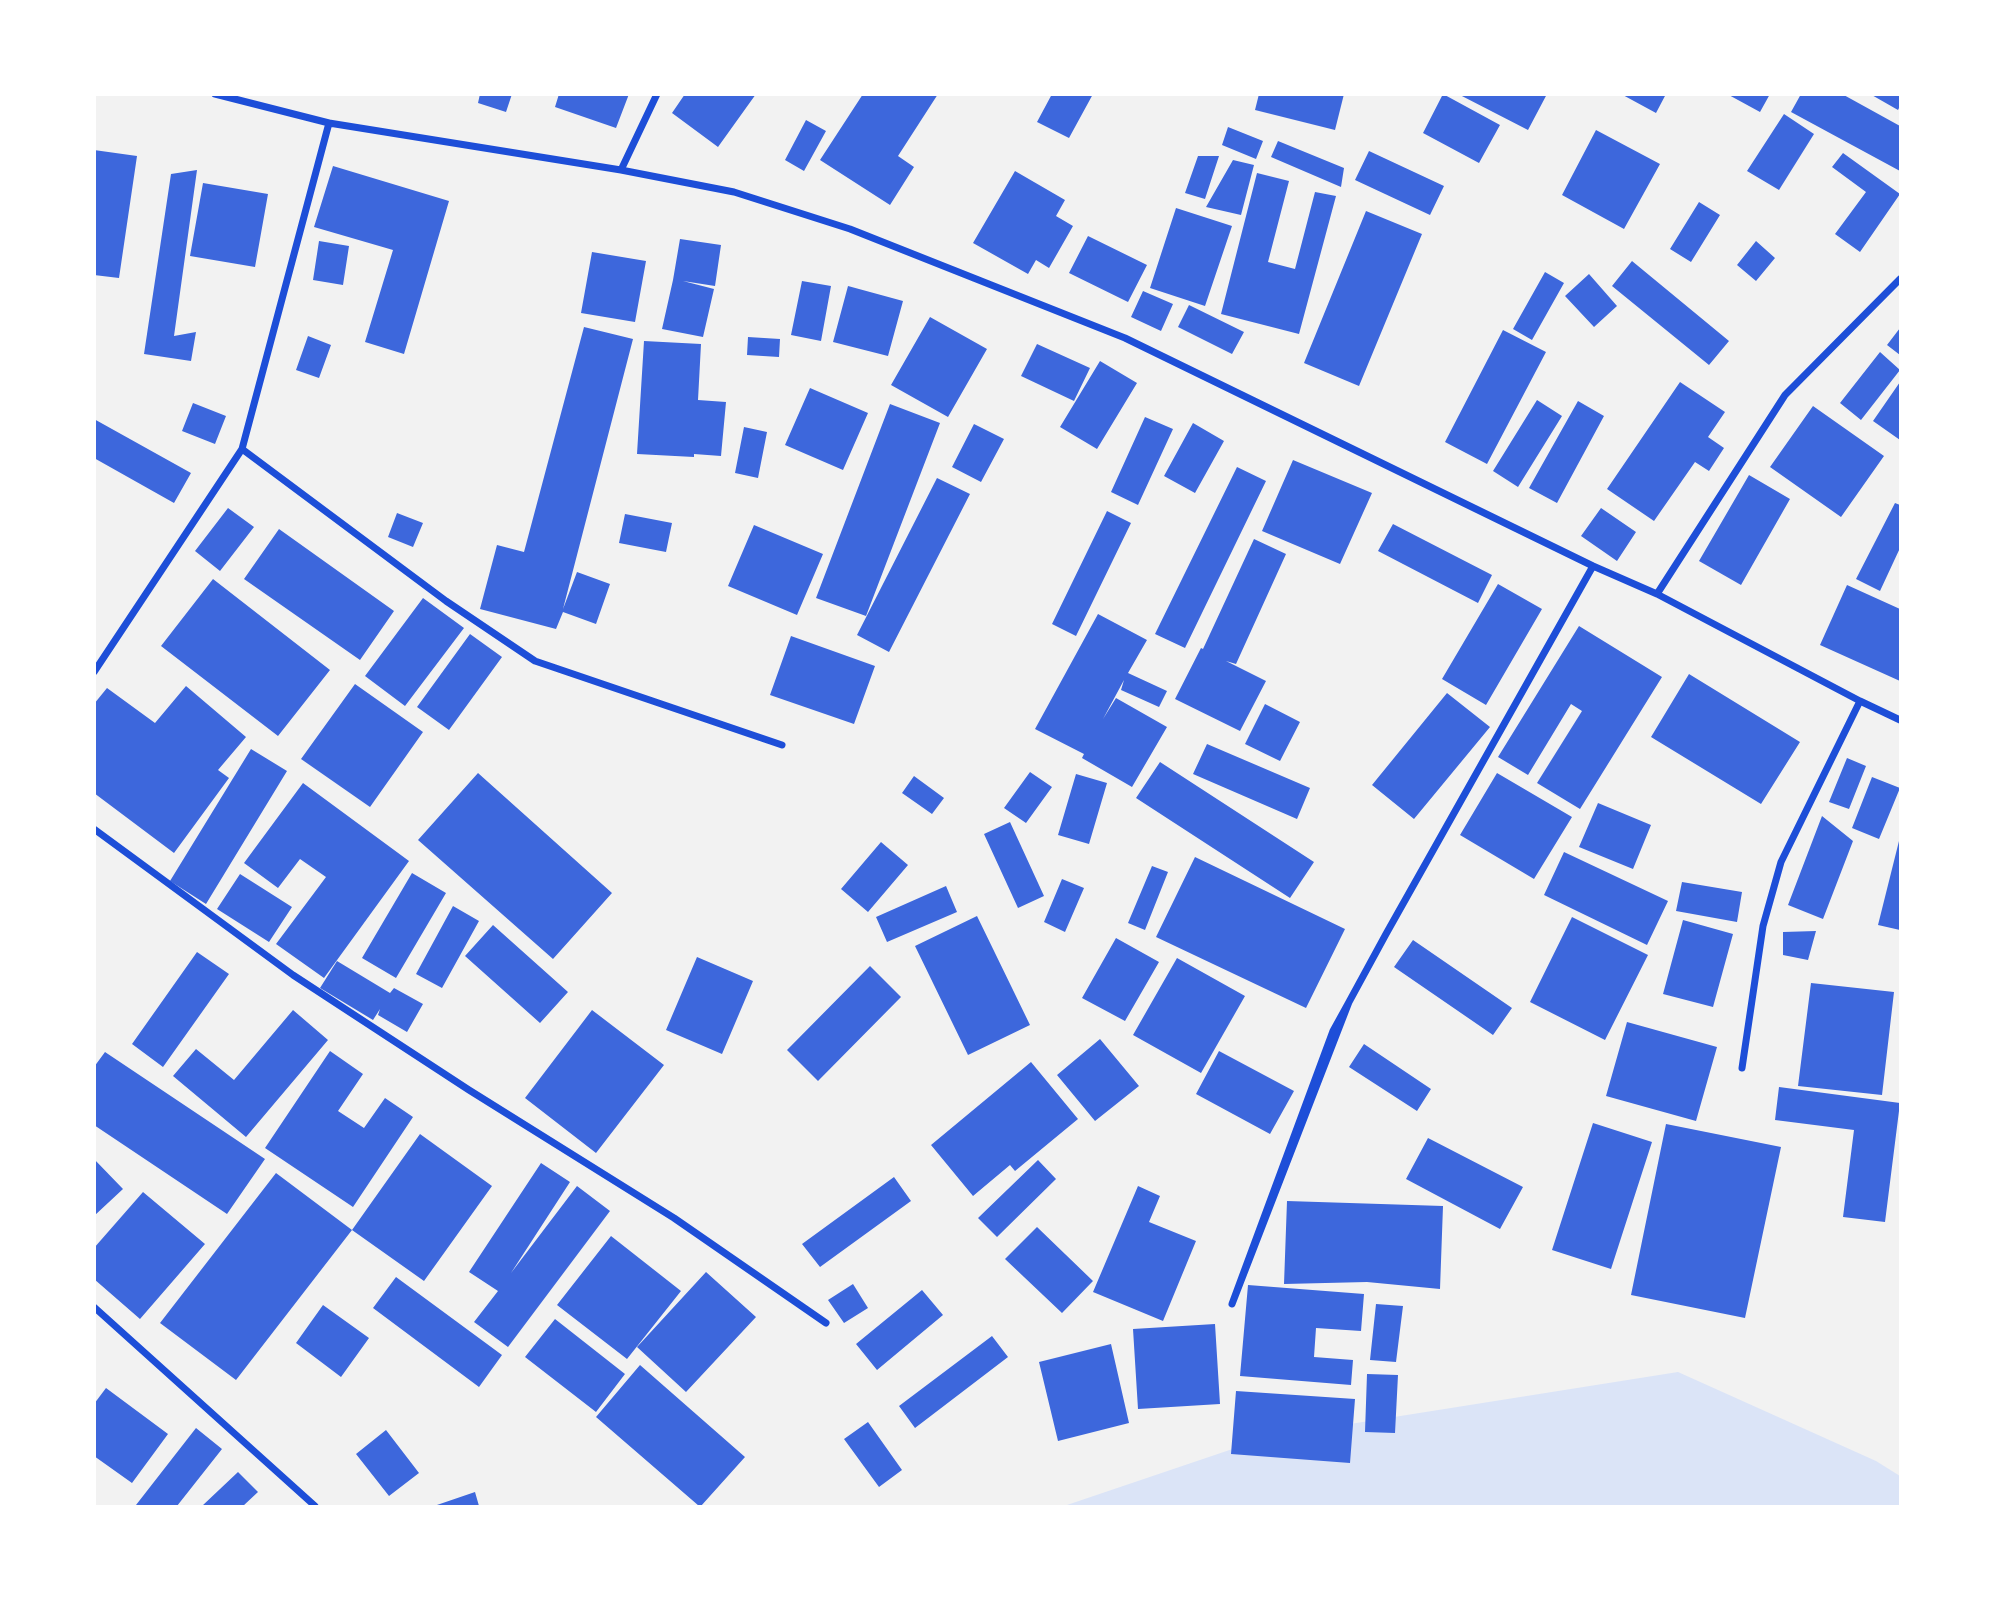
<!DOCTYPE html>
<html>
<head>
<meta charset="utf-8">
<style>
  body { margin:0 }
  #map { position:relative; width:1995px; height:1601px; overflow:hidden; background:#f2f2f2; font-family:"Roboto Condensed",sans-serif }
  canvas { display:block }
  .frame { position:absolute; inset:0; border:96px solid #fff; pointer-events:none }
</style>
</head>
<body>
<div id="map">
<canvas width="1995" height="1601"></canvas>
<div class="frame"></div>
</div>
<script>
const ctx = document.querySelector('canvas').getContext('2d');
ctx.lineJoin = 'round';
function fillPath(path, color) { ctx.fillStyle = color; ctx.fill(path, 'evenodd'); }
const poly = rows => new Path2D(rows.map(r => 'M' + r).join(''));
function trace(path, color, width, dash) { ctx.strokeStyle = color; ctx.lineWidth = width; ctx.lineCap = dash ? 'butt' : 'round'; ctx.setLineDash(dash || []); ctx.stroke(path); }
const green = poly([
  [1678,1372,1876,1461,1900,1476,1900,1506,1064,1506,1268,1437]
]);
const building = poly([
  [480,94,512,94,506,112,478,103],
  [559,94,629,94,616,128,555,107],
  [685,94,756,94,718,147,672,113],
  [863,94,938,94,898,156,914,167,890,205,820,160],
  [1052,94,1093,94,1069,138,1037,122],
  [1259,94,1344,94,1335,130,1255,110],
  [1443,94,1500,125,1479,163,1423,133],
  [1458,94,1547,94,1528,130],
  [1621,94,1666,94,1656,113],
  [1727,94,1770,94,1760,112],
  [1801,94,1842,94,1900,126,1900,171,1791,112],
  [1870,94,1900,94,1900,106,1898,110],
  [1784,114,1814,134,1779,190,1747,171],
  [806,120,826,131,804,171,785,160],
  [1228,127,1263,141,1256,159,1222,145],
  [1596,130,1660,164,1624,229,1562,195],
  [1278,141,1344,168,1341,187,1271,157],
  [94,150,137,156,119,278,94,275],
  [1369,151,1444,186,1430,215,1355,180],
  [1843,153,1900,194,1860,252,1835,234,1866,192,1832,167],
  [1198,156,1219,156,1205,199,1185,193],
  [1233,160,1254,165,1241,215,1206,207],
  [333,166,449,201,404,354,365,342,393,250,314,227],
  [197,170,174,336,196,332,191,361,144,354,171,174],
  [1015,171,1065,200,1056,216,1073,226,1049,268,1036,260,1028,274,973,243],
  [1257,173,1289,181,1268,262,1295,269,1315,192,1336,196,1299,334,1221,314],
  [203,183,268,194,255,267,190,256],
  [1699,202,1720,215,1691,262,1670,249],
  [1176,208,1232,226,1205,306,1150,288],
  [1366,211,1422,234,1359,386,1304,363],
  [1088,236,1147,265,1128,302,1069,273],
  [680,239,721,245,715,286,683,281,714,289,703,337,662,329,673,280],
  [319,241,349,246,343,285,313,280],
  [1756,241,1775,258,1756,281,1737,265],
  [592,252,646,261,635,322,581,313],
  [1632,261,1729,341,1709,365,1612,286],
  [1545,272,1564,283,1532,340,1513,329],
  [1589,274,1617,306,1594,327,1565,296],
  [802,281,831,286,821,341,791,335],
  [848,286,903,301,888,356,833,342],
  [1143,291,1173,304,1161,331,1131,317],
  [1189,305,1244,332,1232,354,1178,327],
  [930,317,987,349,948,417,891,385],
  [584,327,633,339,563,609,577,572,610,584,596,624,563,612,556,629,480,609,497,545,524,552],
  [1900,328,1900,355,1887,345],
  [1503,330,1546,352,1487,464,1445,442],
  [308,336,331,345,319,378,296,370],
  [748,337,780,339,779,357,747,355],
  [644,341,701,344,698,400,726,402,721,456,694,454,694,457,637,454],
  [1037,344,1090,368,1074,401,1021,376],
  [1880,352,1900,370,1861,420,1840,403],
  [1100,361,1137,383,1097,449,1060,427],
  [1680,382,1725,412,1708,437,1724,448,1709,471,1695,462,1654,521,1607,489],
  [1900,382,1900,440,1873,421],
  [810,388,868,413,843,470,785,445],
  [1537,400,1562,416,1518,487,1493,471],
  [1578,401,1604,416,1557,503,1529,488],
  [193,403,226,416,215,444,182,431],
  [890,404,940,423,866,616,816,598],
  [1813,406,1884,456,1841,517,1770,467],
  [1145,417,1173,429,1138,505,1111,492],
  [94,419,191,473,174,503,94,458],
  [1193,423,1224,441,1195,493,1164,476],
  [974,424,1004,439,981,482,952,467],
  [744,427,767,432,758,478,735,473],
  [1293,460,1372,493,1340,564,1262,531],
  [1237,467,1266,481,1185,648,1155,634],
  [1749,475,1790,499,1741,585,1699,561],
  [937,478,970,494,889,652,857,635],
  [1895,503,1900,505,1900,548,1880,591,1856,579],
  [228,508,254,527,220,571,195,551],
  [1601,508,1636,532,1617,561,1581,536],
  [1107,511,1131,523,1076,636,1052,624],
  [397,513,423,523,413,547,388,537],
  [625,514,672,523,666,552,619,543],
  [1393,524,1492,575,1478,603,1378,551],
  [754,525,823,554,797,615,728,586],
  [279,529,394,611,360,660,244,579],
  [1254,539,1286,554,1236,664,1226,661,1266,681,1240,731,1175,699,1201,648,1203,649],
  [213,579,330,670,278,736,161,646],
  [1498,584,1542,609,1486,705,1442,679],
  [1847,585,1900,609,1900,681,1820,645],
  [423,598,464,628,405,706,365,676],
  [1098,614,1147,640,1128,673,1167,691,1159,707,1121,690,1124,680,1103,719,1116,698,1167,727,1132,787,1082,758,1084,754,1035,729],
  [1579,626,1662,677,1580,809,1537,783,1582,711,1571,704,1528,775,1498,757],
  [470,634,502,657,449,730,417,707],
  [791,636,875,666,854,724,770,695],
  [1689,674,1800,742,1761,804,1651,737],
  [355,684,423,732,370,807,301,759],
  [186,686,246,737,218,770,229,778,174,853,94,793,94,704,107,688,155,723],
  [1447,693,1490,727,1414,819,1372,785],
  [1265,704,1300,722,1280,761,1245,744],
  [1207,744,1310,788,1297,819,1193,774],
  [251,749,287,771,206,904,170,881],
  [1847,758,1866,766,1849,809,1829,802],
  [1160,762,1314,862,1290,898,1136,798],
  [1030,772,1052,787,1026,823,1004,808],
  [478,773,612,893,553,959,418,840],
  [1497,773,1572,817,1534,879,1460,835],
  [1076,774,1107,783,1089,844,1058,835],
  [914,776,944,798,932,814,902,793],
  [1872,777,1900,788,1879,839,1852,828],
  [303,783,409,861,324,978,276,944,326,877,300,859,278,888,244,863],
  [1598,803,1651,825,1633,869,1579,847],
  [1822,816,1853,841,1823,919,1788,905],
  [1010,822,1044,896,1018,908,984,834],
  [1900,837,1900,930,1878,925],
  [881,842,908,865,868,912,841,889],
  [1564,852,1668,901,1647,945,1544,895],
  [1195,857,1345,929,1306,1008,1156,937],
  [1152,866,1168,872,1145,930,1128,923],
  [412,873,446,893,396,978,362,958],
  [240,874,292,907,269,942,217,909],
  [1062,879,1084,888,1065,932,1044,922],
  [1682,882,1742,892,1737,922,1676,911],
  [946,886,957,912,887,942,876,917],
  [453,906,479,921,442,988,416,974],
  [977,916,1030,1025,968,1055,915,946],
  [1572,917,1648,955,1605,1040,1530,1002],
  [1683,920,1733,934,1713,1007,1663,994],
  [493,925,568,992,540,1023,465,956],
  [1816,931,1808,960,1783,955,1783,932],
  [1116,938,1159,962,1125,1021,1082,998],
  [1413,940,1512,1008,1493,1035,1394,967],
  [197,952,229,974,163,1067,132,1044],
  [697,957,753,981,722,1054,666,1030],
  [1177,958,1245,996,1201,1073,1133,1035],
  [337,961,390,993,394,988,423,1004,407,1032,378,1015,380,1009,373,1020,320,988],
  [870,966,901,997,818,1081,787,1050],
  [1811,983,1894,992,1882,1095,1798,1086],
  [293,1010,328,1040,246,1137,173,1076,196,1049,234,1080],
  [592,1010,664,1065,596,1153,525,1098],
  [1627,1022,1717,1047,1696,1121,1606,1096],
  [1100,1039,1139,1086,1095,1121,1057,1075],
  [1364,1044,1431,1089,1417,1111,1349,1067],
  [330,1051,363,1074,338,1111,364,1128,385,1098,413,1117,353,1207,265,1148],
  [1219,1051,1294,1091,1270,1134,1196,1094],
  [105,1052,265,1159,227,1214,94,1125,94,1067],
  [1031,1062,1078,1119,1015,1171,1010,1165,973,1196,931,1145],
  [1779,1087,1900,1103,1885,1222,1843,1217,1854,1130,1775,1120],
  [1593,1123,1652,1142,1611,1269,1552,1250],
  [1666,1124,1781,1147,1745,1318,1631,1295],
  [420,1134,492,1186,424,1281,352,1230],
  [1428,1138,1523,1187,1500,1229,1406,1179],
  [94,1159,123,1189,94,1216],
  [1038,1160,1056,1179,997,1237,978,1218],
  [541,1163,570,1182,511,1273,577,1186,610,1211,508,1347,474,1322,498,1291,469,1272],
  [276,1173,352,1230,236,1380,160,1323],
  [894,1177,911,1201,820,1267,802,1244],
  [1138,1186,1160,1196,1149,1222,1196,1241,1163,1321,1093,1292],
  [143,1192,205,1244,140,1319,94,1279,94,1248],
  [1287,1201,1443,1206,1440,1289,1367,1282,1284,1284],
  [1037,1227,1093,1281,1062,1313,1005,1259],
  [611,1236,681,1291,627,1359,557,1305],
  [706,1272,756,1317,686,1392,637,1347],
  [396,1277,502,1355,479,1387,373,1308],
  [853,1284,868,1308,844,1323,828,1300],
  [1248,1285,1364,1294,1361,1331,1316,1328,1314,1357,1353,1360,1351,1385,1240,1376],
  [922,1290,943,1315,877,1370,856,1344],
  [1376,1304,1403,1306,1396,1362,1370,1360],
  [323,1305,369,1338,341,1377,296,1343],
  [555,1319,625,1374,596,1412,525,1357],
  [1215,1324,1220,1404,1138,1409,1133,1329],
  [992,1336,1008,1357,915,1428,899,1406],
  [1111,1344,1129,1423,1058,1441,1039,1362],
  [640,1365,745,1457,701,1506,699,1506,596,1417],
  [1367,1374,1398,1375,1395,1433,1365,1432],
  [106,1388,168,1434,132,1483,94,1456,94,1404],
  [1236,1391,1355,1399,1350,1463,1231,1454],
  [868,1422,902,1470,879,1487,844,1439],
  [196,1428,222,1449,177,1506,138,1506,136,1505],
  [386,1430,419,1473,389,1496,356,1454],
  [238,1472,258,1492,243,1506,202,1506],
  [475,1492,479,1506,434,1506]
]);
const minor = poly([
  [215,94,329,123,621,170,734,192,850,229,1125,338,1593,566,1657,594,1860,701,1900,720],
  [621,170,657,94],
  [242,449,446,601,535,661,782,745],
  [1657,594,1785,395,1900,279],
  [94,672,242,449,329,123],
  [94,829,293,975,469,1090,674,1218,826,1323],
  [1349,1002,1232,1304,1333,1031,1349,1002,1386,934,1593,566],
  [1742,1068,1763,926,1781,862,1860,701],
  [94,1307,315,1506]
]);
fillPath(green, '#dbe4f7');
fillPath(building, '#3d67dc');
trace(minor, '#1d4ed8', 7);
</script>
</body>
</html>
